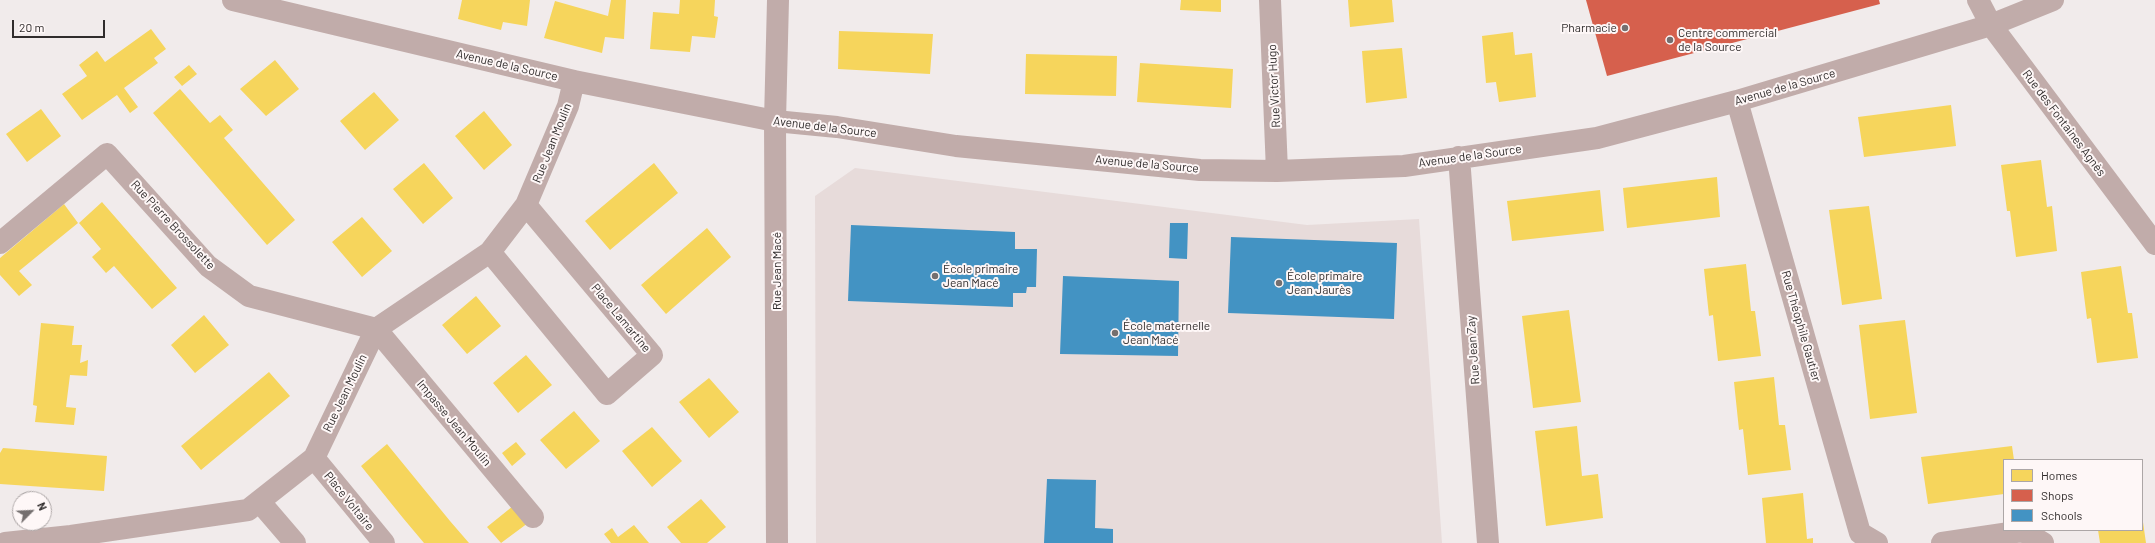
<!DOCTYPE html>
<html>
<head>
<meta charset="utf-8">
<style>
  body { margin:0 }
  #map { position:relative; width:2155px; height:543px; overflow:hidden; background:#f1ebeb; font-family:Barlow,sans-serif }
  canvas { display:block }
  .legend { position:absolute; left:2003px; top:459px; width:140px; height:72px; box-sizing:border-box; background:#fef7f7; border:1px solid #aca6a6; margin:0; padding:5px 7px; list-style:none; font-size:12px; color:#302c2c }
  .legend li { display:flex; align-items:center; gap:8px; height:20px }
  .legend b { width:20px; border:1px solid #aca6a6 }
  .north { position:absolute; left:12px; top:491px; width:40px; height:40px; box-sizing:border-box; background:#fef7f7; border:1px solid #aca6a6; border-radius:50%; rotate:66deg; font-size:11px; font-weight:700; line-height:16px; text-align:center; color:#302c2c }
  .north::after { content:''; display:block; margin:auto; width:14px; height:18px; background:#746f6f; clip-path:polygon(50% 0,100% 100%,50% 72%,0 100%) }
  .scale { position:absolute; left:12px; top:20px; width:93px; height:18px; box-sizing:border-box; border:2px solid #302c2c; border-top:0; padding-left:5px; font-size:12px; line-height:14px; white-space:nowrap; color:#302c2c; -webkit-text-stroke:3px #fef7f7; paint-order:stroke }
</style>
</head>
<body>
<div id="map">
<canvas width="2155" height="543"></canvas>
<ul class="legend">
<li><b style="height:11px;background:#f6d55c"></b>Homes</li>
<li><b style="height:11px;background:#d6604d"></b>Shops</li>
<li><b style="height:11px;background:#4393c3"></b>Schools</li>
</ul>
<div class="north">N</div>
<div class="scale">20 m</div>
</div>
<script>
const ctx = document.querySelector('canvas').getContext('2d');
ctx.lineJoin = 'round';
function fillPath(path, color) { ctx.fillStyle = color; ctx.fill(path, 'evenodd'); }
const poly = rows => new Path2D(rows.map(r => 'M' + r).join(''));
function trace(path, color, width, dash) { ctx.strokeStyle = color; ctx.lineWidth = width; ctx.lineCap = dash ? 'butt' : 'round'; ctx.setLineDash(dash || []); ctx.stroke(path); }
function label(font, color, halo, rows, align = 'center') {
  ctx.font = font + ' Barlow,sans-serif'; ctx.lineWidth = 4; ctx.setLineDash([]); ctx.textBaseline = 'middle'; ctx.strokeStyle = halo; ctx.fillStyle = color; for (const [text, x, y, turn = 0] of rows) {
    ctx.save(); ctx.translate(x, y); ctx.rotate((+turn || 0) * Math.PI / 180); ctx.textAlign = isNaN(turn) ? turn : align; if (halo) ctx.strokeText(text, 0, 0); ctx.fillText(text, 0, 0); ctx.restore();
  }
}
const built = poly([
  [855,168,1307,225,1419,219,1442,543,816,543,815,196]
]);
const homes = poly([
  [462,0,530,0,527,26,503,22,501,30,458,19],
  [611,0,626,0,624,39,605,37,602,53,544,38,555,1,608,16],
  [680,0,715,0,714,16,718,17,715,38,692,36,690,52,650,49,653,12,679,14],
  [1181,0,1221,0,1221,12,1180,10],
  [1348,0,1392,0,1394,22,1350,27],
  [151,29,166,49,154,58,158,63,124,88,138,107,130,113,117,95,82,120,62,94,87,76,79,65,97,51,105,62],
  [839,31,933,34,930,74,838,69],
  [1513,32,1515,55,1532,53,1536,97,1499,102,1496,82,1486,83,1482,36],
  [1402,48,1407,98,1366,103,1362,51],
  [1026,54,1117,56,1116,96,1025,94],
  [275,60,299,89,266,116,240,89],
  [1140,63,1233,69,1231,108,1137,102],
  [189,65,197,74,182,86,174,77],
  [180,89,210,123,220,115,233,130,224,138,295,220,267,245,153,113],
  [374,92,399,120,365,150,340,121],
  [1951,105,1956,146,1864,157,1858,117],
  [41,109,61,136,27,162,6,134],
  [484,111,512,145,484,170,455,136],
  [2041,160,2047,207,2052,206,2057,251,2016,257,2010,211,2007,211,2001,165],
  [424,163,453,198,423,224,393,189],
  [654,163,678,193,610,250,585,221],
  [1717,177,1720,217,1627,228,1623,188],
  [1600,190,1604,231,1512,241,1507,201],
  [102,202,177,288,152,309,114,266,106,273,92,257,101,249,79,223],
  [64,204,78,223,19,271,32,285,19,296,0,275,0,258],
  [1869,206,1882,299,1842,305,1829,210],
  [362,217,392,251,362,277,332,242],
  [707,228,731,257,666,314,641,285],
  [1746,264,1751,311,1755,311,1761,356,1718,361,1713,315,1709,316,1704,269],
  [2121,266,2128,313,2132,313,2138,358,2097,363,2091,318,2087,319,2081,272],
  [476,296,501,326,467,354,442,325],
  [1569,310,1581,402,1533,408,1522,316],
  [204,315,229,345,195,373,171,345],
  [1905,320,1917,413,1870,419,1859,325],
  [41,323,74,326,72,345,82,345,80,363,88,360,87,376,70,375,66,407,76,408,74,425,35,422,37,406,33,405],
  [526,355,552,385,518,413,493,383],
  [269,372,290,396,201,470,181,446],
  [1774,377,1779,425,1785,425,1791,470,1748,475,1743,429,1739,430,1734,382],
  [709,378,739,412,709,438,679,402],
  [574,411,600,441,566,469,540,440],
  [1577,426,1582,476,1598,474,1603,518,1546,526,1535,431],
  [652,427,682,461,652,487,622,451],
  [516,442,526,454,512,466,502,453],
  [387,444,450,521,469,543,424,543,403,518,361,466],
  [2012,446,2014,460,2004,460,2004,494,1928,504,1921,457],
  [3,448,107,456,104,491,0,484,0,453],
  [1803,493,1807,539,1813,538,1813,543,1766,543,1762,498],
  [701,499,726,527,707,543,681,543,667,527],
  [513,506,528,523,501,543,487,527],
  [2142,515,2146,543,2100,543,2098,530,2142,530],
  [634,525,649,543,611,543,604,534,612,528,618,537]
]);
const shops = poly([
  [1586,0,1879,0,1880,4,1607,76]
]);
const schools = poly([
  [1170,223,1188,223,1187,259,1169,258],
  [851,225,1015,232,1015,249,1037,249,1036,287,1027,287,1026,293,1013,293,1013,307,848,301],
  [1231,237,1397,243,1394,319,1228,313],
  [1063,276,1179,281,1178,356,1060,354],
  [1047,479,1096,480,1095,528,1113,529,1113,543,1044,543]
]);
const minor = poly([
  [233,0,574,81,775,121,837,127,956,146,1200,170,1277,171,1404,166,1597,138,1737,101,1991,25,2053,0],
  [1270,0,1277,171],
  [1978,0,1991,25,2155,244],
  [1737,101,1860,533,1877,543],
  [1459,157,1488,543],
  [0,243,107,154,208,266,249,296,376,329,533,517],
  [490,252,607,394,652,355,526,205],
  [314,458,384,543],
  [259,501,295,543],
  [5,543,71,536,248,510,314,458,376,329,490,252,526,205,568,106,574,81],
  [777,543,775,121,778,0],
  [1942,543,2023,531,2043,543]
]);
const markers = [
  [1625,28,4,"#746f6f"],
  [1670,40,4,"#746f6f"],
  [935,276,4,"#746f6f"],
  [1279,283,4,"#746f6f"],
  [1115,333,4,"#746f6f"]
];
const poiNames = [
  ["Pharmacie",1617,28,"right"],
  ["Centre commercial",1678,33],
  ["de la Source",1678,47],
  ["École primaire",943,269],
  ["Jean Macé",943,283],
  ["École primaire",1287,276],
  ["Jean Jaurès",1287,290],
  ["École maternelle",1123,326],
  ["Jean Macé",1123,340]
];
const streetNames = [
  ["Avenue de la Source",507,65,13],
  ["Rue Victor Hugo",1274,86,-93],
  ["Avenue de la Source",1785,87,-16],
  ["Rue des Fontaines Agnès",2064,123,53],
  ["Avenue de la Source",825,127,7],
  ["Rue Jean Moulin",552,143,-68],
  ["Avenue de la Source",1470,156,-8],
  ["Avenue de la Source",1147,164,5],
  ["Rue Pierre Brossolette",173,225,47],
  ["Rue Jean Macé",777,271,-90],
  ["Place Lamartine",621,318,50],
  ["Rue Théophile Gautier",1801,326,74],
  ["Rue Jean Zay",1473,350,-94],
  ["Rue Jean Moulin",345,393,-64],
  ["Impasse Jean Moulin",454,423,50],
  ["Place Voltaire",349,501,51]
];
fillPath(built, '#e7dbda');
fillPath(homes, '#f6d55c');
fillPath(shops, '#d6604d');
fillPath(schools, '#4393c3');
trace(minor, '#c1acaa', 22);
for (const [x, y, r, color] of markers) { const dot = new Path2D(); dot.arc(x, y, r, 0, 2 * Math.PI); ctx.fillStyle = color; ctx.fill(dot); trace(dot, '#fef7f7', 1.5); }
label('12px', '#302c2c', '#fef7f7', poiNames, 'left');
label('12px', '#302c2c', '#fef7f7', streetNames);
</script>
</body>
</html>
